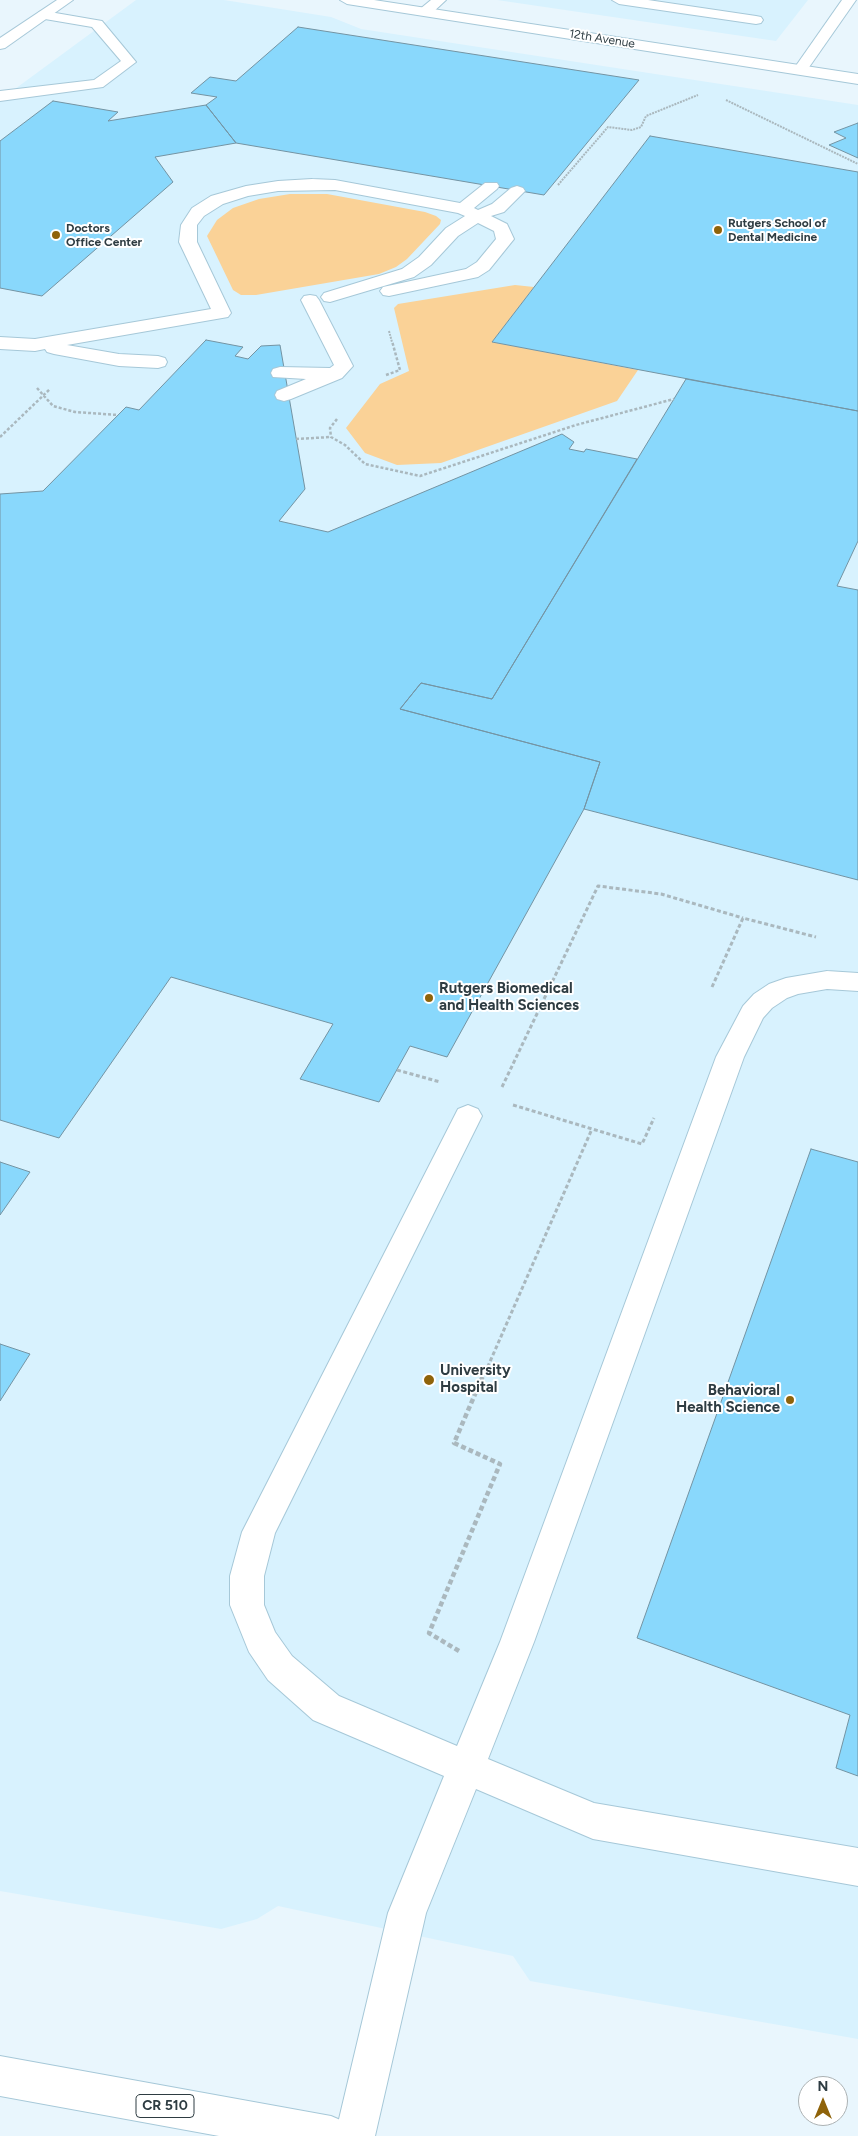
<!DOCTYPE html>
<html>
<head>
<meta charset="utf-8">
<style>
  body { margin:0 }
  #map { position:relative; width:858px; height:2136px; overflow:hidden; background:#e9f6fd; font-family:Figtree,sans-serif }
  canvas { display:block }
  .north { position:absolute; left:798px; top:2076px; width:50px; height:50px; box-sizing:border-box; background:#fff; border:1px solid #abb1b3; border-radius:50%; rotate:0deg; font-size:14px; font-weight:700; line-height:20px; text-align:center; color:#2e3c42 }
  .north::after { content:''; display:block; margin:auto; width:18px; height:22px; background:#8f630a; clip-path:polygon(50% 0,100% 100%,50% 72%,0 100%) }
</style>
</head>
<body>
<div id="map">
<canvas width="858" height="2136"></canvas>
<div class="north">N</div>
</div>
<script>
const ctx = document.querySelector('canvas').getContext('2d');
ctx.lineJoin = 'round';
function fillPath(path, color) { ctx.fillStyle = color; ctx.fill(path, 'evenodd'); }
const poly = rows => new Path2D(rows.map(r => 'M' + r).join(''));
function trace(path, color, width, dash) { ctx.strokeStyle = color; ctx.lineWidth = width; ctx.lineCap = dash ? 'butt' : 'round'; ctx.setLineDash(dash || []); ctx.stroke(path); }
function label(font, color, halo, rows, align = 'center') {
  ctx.font = font + ' Figtree,sans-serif'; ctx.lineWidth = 4; ctx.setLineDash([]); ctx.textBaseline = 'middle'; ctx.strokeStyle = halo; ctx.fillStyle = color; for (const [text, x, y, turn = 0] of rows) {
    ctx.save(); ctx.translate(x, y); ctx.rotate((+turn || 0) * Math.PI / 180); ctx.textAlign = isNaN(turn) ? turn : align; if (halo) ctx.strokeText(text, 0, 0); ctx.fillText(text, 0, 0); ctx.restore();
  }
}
const built = poly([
  [136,0,224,0,331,17,361,29,858,105,858,2039,530,1981,513,1956,278,1906,257,1919,221,1929,0,1891,0,100],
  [497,0,808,0,776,41]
]);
const green = poly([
  [290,194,327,194,425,212,436,216,441,220,440,224,407,259,396,267,379,274,256,295,241,295,233,290,207,236,217,220,233,208,259,199],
  [515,285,534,287,492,342,638,370,617,401,441,463,397,465,365,453,346,428,380,384,409,371,394,308,398,304]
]);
const building = poly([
  [298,27,639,80,544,195,236,143,206,105,217,97,191,93,210,77,236,81,298,27],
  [53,101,118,112,108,121,206,105,236,143,155,157,173,182,42,296,0,288,0,141,53,101],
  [858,123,858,158,829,145,846,138,834,132,858,123],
  [650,136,858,172,858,411,492,342,650,136],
  [206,340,243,347,235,356,248,359,261,346,280,345,305,489,279,521,328,532,562,434,574,442,569,449,584,452,586,449,637,459,492,699,421,683,400,709,600,762,584,809,447,1057,410,1046,379,1102,300,1079,333,1024,171,977,59,1138,0,1120,0,494,43,491,126,407,139,410,206,340],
  [686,379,858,411,858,541,837,586,858,590,858,880,584,809,600,762,400,709,421,683,492,699,686,379],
  [811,1149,858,1162,858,1776,836,1768,850,1715,637,1638,811,1149],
  [0,1162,30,1172,0,1215,0,1162],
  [0,1344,30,1354,0,1401,0,1344]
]);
const pathFar3 = poly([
  [726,100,858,164],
  [558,185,608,127,632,130,641,127,646,116,698,95],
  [389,331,392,342]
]);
const pathFar2 = poly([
  [386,375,400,370,392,341],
  [37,388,53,406,75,412,118,415],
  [337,419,330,428,331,437,345,445,365,464,420,476,576,425,674,399],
  [0,437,50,389],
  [296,439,331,437]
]);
const pathFar1 = poly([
  [712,987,743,918,816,937],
  [397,1070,440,1082],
  [502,1087,598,886,661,894,743,918],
  [513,1105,642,1144,654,1118],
  [485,1373,592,1129]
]);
const path = poly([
  [459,1651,429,1633,500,1464,454,1443,485,1371]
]);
const service = poly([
  [431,0,446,0,430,15,420,15,418,12,420,9,431,0],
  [612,0,648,0,756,16,761,17,763,20,761,23,756,24,619,4,612,0],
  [44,11,102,21,136,62,103,87,0,101,0,91,94,80,121,61,92,27,39,18,37,15,39,12,44,11],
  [312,179,335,180,460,203,485,183,497,183,499,186,497,189,474,208,478,210,492,204,511,188,517,186,523,188,525,191,504,212,491,216,507,224,514,239,489,270,478,277,389,296,383,295,380,291,383,287,466,269,477,262,496,239,494,231,478,223,458,236,431,265,414,277,330,302,324,301,321,297,324,293,402,269,419,257,446,228,465,216,458,213,335,190,278,191,248,196,223,204,204,216,197,225,197,242,231,313,228,317,67,345,119,354,158,356,165,358,167,362,165,366,158,368,119,366,54,354,47,352,45,349,35,351,0,349,0,337,35,339,211,309,179,242,181,225,192,208,211,196,246,186,278,181,312,179],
  [310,295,316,296,319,300,353,366,342,378,291,399,284,401,277,399,275,395,277,391,306,379,273,377,271,373,273,369,280,367,330,368,334,365,301,300,304,296,310,295],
  [827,971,858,973,858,991,827,989,798,994,787,998,772,1008,763,1018,744,1057,534,1642,488,1759,594,1803,858,1848,858,1886,593,1839,476,1789,426,1913,375,2136,335,2136,388,1913,444,1776,313,1720,268,1680,249,1652,230,1605,230,1576,242,1532,458,1109,468,1105,478,1109,482,1116,275,1533,264,1576,264,1605,275,1632,292,1656,339,1696,457,1746,500,1642,716,1057,743,1006,754,994,769,984,786,978,827,971]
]);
const minor = poly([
  [842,0,856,0,805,73,795,73,793,70,842,0]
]);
const tertiary = poly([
  [340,0,374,0,858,74,858,84,347,4,340,0]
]);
const secondary = poly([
  [57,0,73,0,5,48,0,49,0,38,57,0]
]);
const primary = poly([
  [0,2056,331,2116,345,2122,351,2136,219,2136,0,2096,0,2056]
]);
const markers = [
  [718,230,5,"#8f630a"],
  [56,235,5,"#8f630a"],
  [429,998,5,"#8f630a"],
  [429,1380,6,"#8f630a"],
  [790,1400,5,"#8f630a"]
];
const farStreetnames = [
  ["12th Avenue",602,39,9]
];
const farPoinames = [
  ["Rutgers School of",728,223],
  ["Dental Medicine",728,237],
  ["Doctors",66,228],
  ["Office Center",66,242]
];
const shields = [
  [165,2106,58]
];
const shieldNames = [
  ["CR 510",165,2106]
];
const poiNames = [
  ["Rutgers Biomedical",439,989],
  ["and Health Sciences",439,1006],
  ["University",440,1371],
  ["Hospital",440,1388],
  ["Behavioral",780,1391,"right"],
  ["Health Science",780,1408,"right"]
];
fillPath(built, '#d8f2fe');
fillPath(green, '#fad297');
fillPath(building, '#89d8fc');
trace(building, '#7494a3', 1);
trace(service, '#a6c8d8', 2);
trace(minor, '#a6c8d8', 2);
trace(tertiary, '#a6c8d8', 2);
trace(secondary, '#a6c8d8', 2);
trace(primary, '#a6c8d8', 2);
trace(pathFar3, '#aab8be', 2, [2, 1]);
trace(pathFar2, '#aab8be', 2.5, [3, 2]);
trace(pathFar1, '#aab8be', 3, [4, 2.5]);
trace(path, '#aab8be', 4.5, [5, 3]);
fillPath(service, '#fff');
fillPath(minor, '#fff');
fillPath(tertiary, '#fff');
fillPath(secondary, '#fff');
fillPath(primary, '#fff');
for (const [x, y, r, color] of markers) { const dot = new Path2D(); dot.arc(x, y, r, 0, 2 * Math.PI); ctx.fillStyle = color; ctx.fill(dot); trace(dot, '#fff', 2); }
label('12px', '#2e3c42', '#fff', farStreetnames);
label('bold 12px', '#2e3c42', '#fff', farPoinames, 'left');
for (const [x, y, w] of shields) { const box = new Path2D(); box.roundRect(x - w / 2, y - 11.5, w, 23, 4); ctx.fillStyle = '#fff'; ctx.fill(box); trace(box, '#2e3c42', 1); }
label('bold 14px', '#2e3c42', null, shieldNames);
label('bold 15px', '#2e3c42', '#fff', poiNames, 'left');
</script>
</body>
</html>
